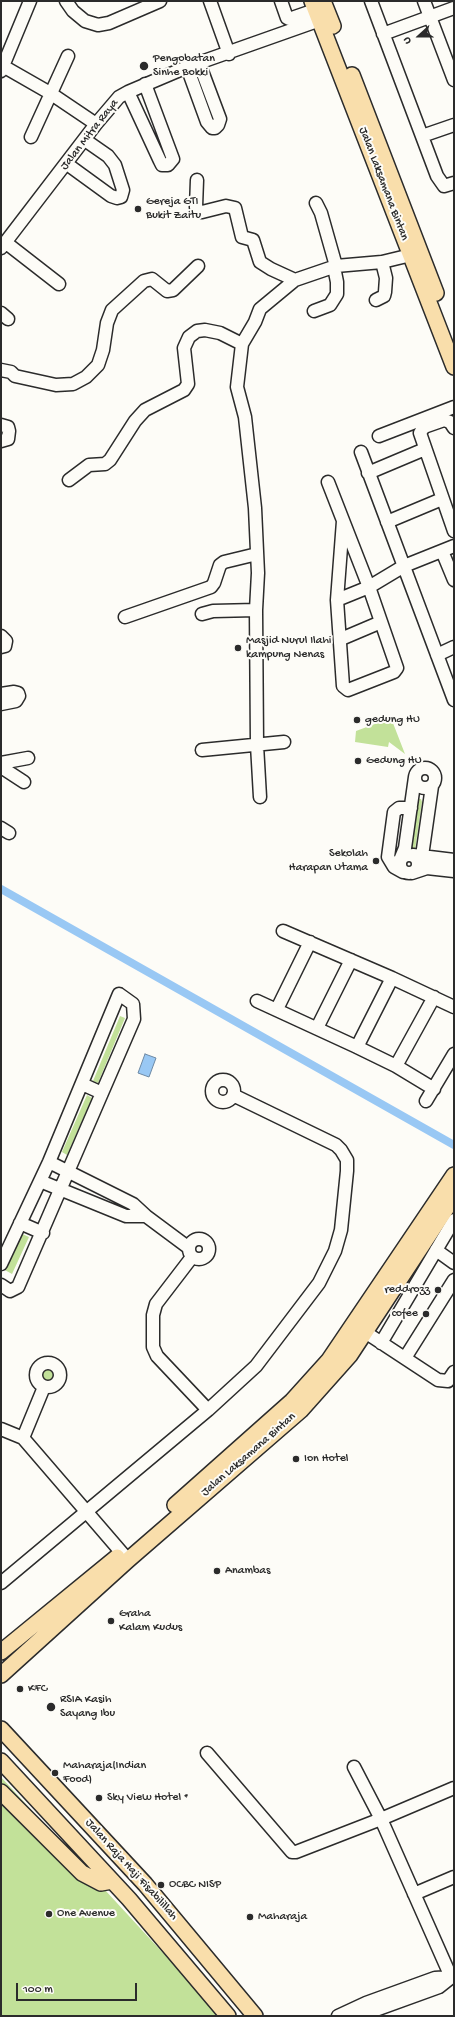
<!DOCTYPE html>
<html>
<head>
<meta charset="utf-8">
<style>
  body { margin:0 }
  #map { position:relative; width:455px; height:2017px; overflow:hidden; background:#fdfcf7; font-family:"Gochi Hand",sans-serif }
  canvas { display:block }
  .frame { position:absolute; inset:0; border:2px solid #2b2b2b; pointer-events:none }
  .north { position:absolute; left:399px; top:16px; width:40px; height:40px; -webkit-text-stroke:3px #fdfcf7; paint-order:stroke; rotate:249deg; font-size:11px; font-weight:700; line-height:16px; text-align:center; color:#2b2b2b }
  .north::after { content:''; display:block; margin:auto; width:14px; height:18px; background:#2b2b2b; clip-path:polygon(50% 0,100% 100%,50% 72%,0 100%) }
  .scale { position:absolute; left:16px; top:1983px; width:121px; height:18px; box-sizing:border-box; border:2px solid #2b2b2b; border-top:0; padding-left:5px; font-size:12px; line-height:14px; white-space:nowrap; color:#2b2b2b; -webkit-text-stroke:3px #fdfcf7; paint-order:stroke }
</style>
</head>
<body>
<div id="map">
<canvas width="455" height="2017"></canvas>
<div class="frame"></div>
<div class="north">U</div>
<div class="scale">100 m</div>
</div>
<script>
const ctx = document.querySelector('canvas').getContext('2d');
ctx.lineJoin = 'round';
function fillPath(path, color) { ctx.fillStyle = color; ctx.fill(path, 'evenodd'); }
const poly = rows => new Path2D(rows.map(r => 'M' + r).join(''));
function trace(path, color, width, dash) { ctx.strokeStyle = color; ctx.lineWidth = width; ctx.lineCap = dash ? 'butt' : 'round'; ctx.setLineDash(dash || []); ctx.stroke(path); }
function label(font, color, halo, rows, align = 'center') {
  ctx.font = font + ' "Gochi Hand",sans-serif'; ctx.lineWidth = 4; ctx.setLineDash([]); ctx.textBaseline = 'middle'; ctx.strokeStyle = halo; ctx.fillStyle = color; for (const [text, x, y, turn = 0] of rows) {
    ctx.save(); ctx.translate(x, y); ctx.rotate((+turn || 0) * Math.PI / 180); ctx.textAlign = isNaN(turn) ? turn : align; if (halo) ctx.strokeText(text, 0, 0); ctx.fillText(text, 0, 0); ctx.restore();
  }
}
const green = poly([
  [391,718,405,754,389,742,388,747,355,742,356,731],
  [418,799,421,799,422,802,415,850,410,850],
  [120,1016,125,1018,98,1083,93,1081],
  [87,1095,92,1098,67,1155,62,1152],
  [20,1233,29,1237,12,1274,3,1269],
  '40 1375a9 9 0 1 1 18 0a9 9 0 1 1-18 0Z',
  [1,1777,221,2016,1,2016]
]);
const water = poly([
  [145,1054,156,1058,149,1077,138,1073,145,1054]
]);
const canal = poly([
  [1,889,454,1145]
]);
const minor = poly([
  [66,1,73,11,85,21,98,25,109,23,160,1],
  [210,1,229,54],
  [281,1,287,18,289,19,315,10],
  [371,1,437,176,444,186,454,183],
  [424,1,454,80],
  [383,34,454,8],
  [1,65,50,93,96,124],
  [187,67,207,122,212,128,215,128,218,125,220,119,199,63],
  [1,71,30,1],
  [128,92,160,161,162,165,168,165,173,159,145,84],
  [422,136,454,125],
  [31,137,68,56],
  [67,164,111,196,117,198,121,197,123,190,115,165,108,156,85,140],
  [197,180,196,207,197,210,202,212,226,206,235,208,242,237,253,240,260,262,271,269,295,280],
  [316,203,321,213,336,266],
  [5,242,59,284],
  [1,248,96,124,119,97,128,92,187,67,320,20],
  [376,300,384,296,385,292,386,278,382,262],
  [314,311,330,305,337,294,337,282,334,267],
  [1,313,8,319],
  [1,370,11,372,15,376,56,385,73,384,86,377,98,365,103,350,107,323,112,310,144,281,152,279,167,291,173,290,198,266],
  [1,425,8,427,9,431,8,439,1,441],
  [454,428,450,422,444,420,424,427,420,433,454,531],
  [379,436,454,407],
  [361,452,454,700],
  [368,473,425,449],
  [69,480,89,465,105,464,110,460,135,421,145,410,184,390,188,384,184,348,189,337,197,331,205,330,220,333,242,344],
  [328,482,369,587,397,668,394,672,348,690,343,686,337,600,343,521],
  [387,522,442,499],
  [442,551,454,580],
  [337,600,369,587,404,566,454,546],
  [202,614,213,611,256,610],
  [125,617,211,587,214,583,220,565,224,562,257,554],
  [1,636,6,641,5,646,1,647],
  [341,639,381,622],
  [437,655,454,647],
  [1,694,14,692,18,693,19,696,16,701,1,704],
  [202,750,284,742],
  [1,763,28,758],
  [1,767,24,782],
  '415 778a10 10 0 1 1 20 0a10 10 0 1 1-20 0Z',
  [260,797,257,745,256,610,258,573,255,508,245,417,237,387,242,344,255,322,260,309,295,280,336,266,382,262,411,255],
  [1,828,9,833],
  '400 864a9 9 0 1 1 18 0a9 9 0 1 1-18 0Z',
  [413,855,454,860],
  [422,856,432,786],
  [400,860,405,848,415,777],
  [403,872,394,867,388,857,394,812,399,808,411,808],
  [412,873,427,868,454,871],
  [283,931,392,978,454,1007],
  [257,1001,357,1047,396,1066,434,1089],
  [277,1009,310,942],
  [317,1028,351,960],
  [357,1047,392,978],
  [396,1066,434,997],
  '212 1091a11 11 0 1 1 22 0a11 11 0 1 1-22 0Z',
  [82,1084,102,1093],
  [426,1101,454,1054],
  [49,1162,133,1204,146,1216,189,1248],
  [40,1181,126,1216,146,1216],
  [20,1223,43,1233],
  '189 1249a10 10 0 1 1 20 0a10 10 0 1 1-20 0Z',
  [436,1250,454,1263],
  [192,1257,156,1304,153,1315,153,1347,157,1356,208,1410],
  [1,1264,49,1162,119,994,133,1004,134,1019,18,1287,10,1291,1,1285],
  [365,1332,438,1380,448,1381,454,1372],
  [381,1343,454,1220],
  [405,1358,454,1280],
  '36 1375a12 12 0 1 1 24 0a12 12 0 1 1-24 0Z',
  [1,1429,23,1438,128,1560],
  [23,1438,44,1387],
  [1,1583,208,1410,256,1366,319,1283,335,1251,341,1230,347,1171,347,1160,341,1150,336,1145,233,1095],
  [207,1753,292,1852,296,1852,381,1819,454,1788],
  [354,1767,381,1819,451,1977],
  [414,1894,454,1877],
  [338,2016,366,2003,435,1978,451,1977],
  [359,2016,439,1987,453,1976]
]);
const major = poly([
  [312,1,454,367],
  [323,1,333,26],
  [352,75,436,293],
  [175,1505,292,1401,329,1360,454,1175],
  [1,1652,117,1557],
  [1,1675,128,1560,301,1410,350,1355,454,1197],
  [1,1729,145,1884,255,2016],
  [1,1761,129,1899,228,2016],
  [1,1792,82,1873,101,1883,112,1881]
]);
const markers = [
  [144,66,5,"#2b2b2b"],
  [138,209,4,"#2b2b2b"],
  [238,648,4,"#2b2b2b"],
  [357,720,4,"#2b2b2b"],
  [358,761,4,"#2b2b2b"],
  [376,861,4,"#2b2b2b"],
  [438,1290,4,"#2b2b2b"],
  [426,1314,4,"#2b2b2b"],
  [296,1459,4,"#2b2b2b"],
  [217,1571,4,"#2b2b2b"],
  [111,1621,4,"#2b2b2b"],
  [20,1689,4,"#2b2b2b"],
  [51,1707,5,"#2b2b2b"],
  [55,1773,4,"#2b2b2b"],
  [99,1798,4,"#2b2b2b"],
  [161,1885,4,"#2b2b2b"],
  [49,1914,4,"#2b2b2b"],
  [250,1917,4,"#2b2b2b"]
];
const poiNames = [
  ["Pengobatan",153,59],
  ["Sinhe Bokki",153,73],
  ["Gereja GTI",146,202],
  ["Bukit Zaitu",146,216],
  ["Masjid Nurul Ilahi",246,641],
  ["kampung Nenas",246,655],
  ["gedung HU",365,720],
  ["Gedung HU",366,761],
  ["Sekolah",368,854,"right"],
  ["Harapan Utama",368,868,"right"],
  ["reddrozz",430,1290,"right"],
  ["cofee",418,1314,"right"],
  ["Ion Hotel",304,1459],
  ["Anambas",225,1571],
  ["Graha",119,1614],
  ["Kalam Kudus",119,1628],
  ["KFC",28,1689],
  ["RSIA Kasih",60,1700],
  ["Sayang Ibu",60,1714],
  ["Maharaja(Indian",63,1766],
  ["Food)",63,1780],
  ["Sky View Hotel *",107,1798],
  ["OCBC NISP",169,1885],
  ["One Avenue",57,1914],
  ["Maharaja",258,1917]
];
const streetNames = [
  ["Jalan Mitra Raya",90,135,-52],
  ["Jalan Laksamana Bintan",383,184,69],
  ["Jalan Laksamana Bintan",249,1455,-41],
  ["Jalan Raja Haji Fisabilillah",131,1870,48]
];
fillPath(green, '#c2e199');
fillPath(water, '#99c8f4');
trace(water, '#6d89a4', 1);
trace(canal, '#99c8f4', 8);
trace(minor, '#2b2b2b', 15);
trace(major, '#2b2b2b', 18);
trace(minor, '#fdfcf7', 12);
trace(major, '#f9deab', 15);
for (const [x, y, r, color] of markers) { const dot = new Path2D(); dot.arc(x, y, r, 0, 2 * Math.PI); ctx.fillStyle = color; ctx.fill(dot); trace(dot, '#fdfcf7', 1.5); }
label('12px', '#2b2b2b', '#fdfcf7', poiNames, 'left');
label('12px', '#2b2b2b', '#fdfcf7', streetNames);
</script>
</body>
</html>
